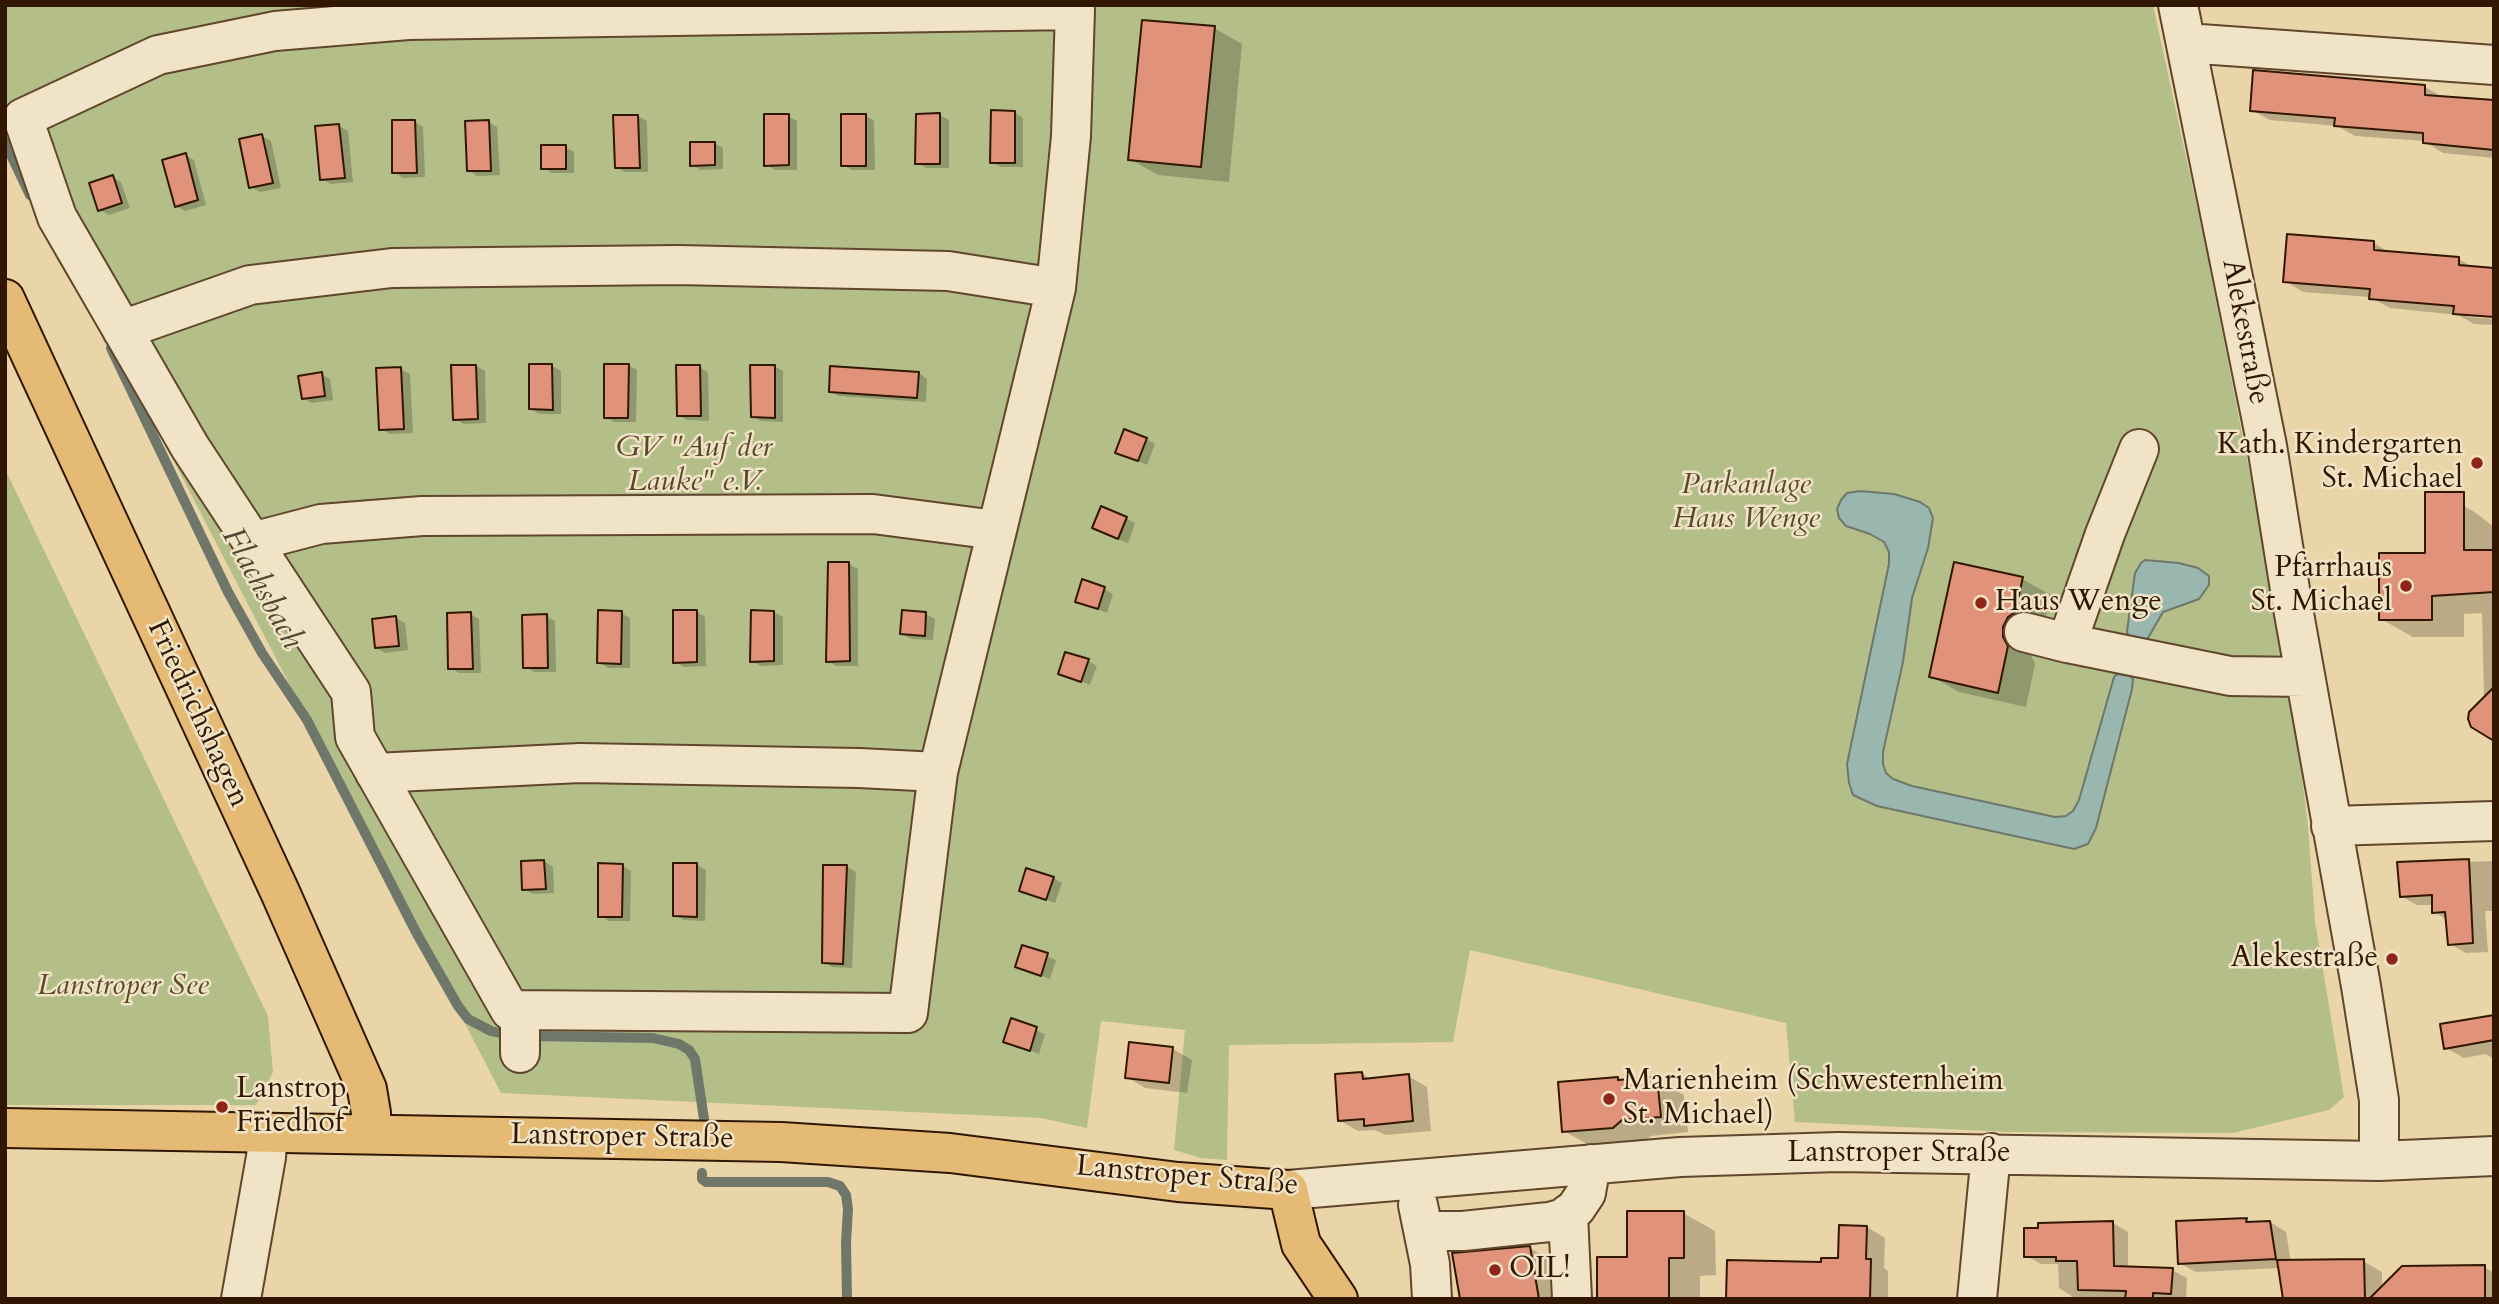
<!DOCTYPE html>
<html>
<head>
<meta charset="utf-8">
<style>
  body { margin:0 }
  #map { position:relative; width:2499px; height:1304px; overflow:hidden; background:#e9d5a8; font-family:Cardo,serif }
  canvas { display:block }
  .frame { position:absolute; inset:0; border:7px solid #311702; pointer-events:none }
</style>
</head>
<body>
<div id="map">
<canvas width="2499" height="1304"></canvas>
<div class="frame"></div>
</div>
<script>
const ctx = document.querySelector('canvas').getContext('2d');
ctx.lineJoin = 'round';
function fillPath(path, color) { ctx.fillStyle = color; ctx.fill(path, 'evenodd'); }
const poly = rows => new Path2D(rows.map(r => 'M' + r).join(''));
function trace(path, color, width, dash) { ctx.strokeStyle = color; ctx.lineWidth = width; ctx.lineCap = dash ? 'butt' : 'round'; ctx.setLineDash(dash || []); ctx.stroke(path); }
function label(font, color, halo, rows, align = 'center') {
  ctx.font = font + ' Cardo,serif'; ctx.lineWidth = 5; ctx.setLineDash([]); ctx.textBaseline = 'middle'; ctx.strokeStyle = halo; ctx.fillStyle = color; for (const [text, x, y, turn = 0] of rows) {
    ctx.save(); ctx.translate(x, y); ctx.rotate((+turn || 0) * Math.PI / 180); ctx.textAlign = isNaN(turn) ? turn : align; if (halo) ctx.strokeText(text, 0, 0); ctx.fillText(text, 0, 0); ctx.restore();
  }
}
const green = poly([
  [5,5,2153,5,2203,235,2289,671,2308,827,2315,921,2344,1097,2329,1110,2233,1133,2010,1132,1795,1122,1786,1023,1470,950,1453,1042,1229,1045,1227,1160,1201,1158,1174,1150,1185,1030,1101,1021,1087,1128,1041,1118,501,1093,5,135],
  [5,469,268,1016,273,1072,256,1105,5,1105]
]);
const water = poly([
  [1860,491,1894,494,1920,502,1929,508,1933,518,1928,548,1912,598,1903,662,1883,752,1883,764,1886,773,1893,779,1912,786,2055,817,2066,816,2073,811,2079,800,2114,677,2117,674,2130,676,2133,679,2132,689,2096,828,2088,844,2074,849,1877,806,1853,795,1849,783,1847,764,1889,564,1889,552,1884,542,1870,534,1846,526,1839,518,1837,509,1841,500,1847,493,1860,491],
  [2145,560,2179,563,2198,568,2209,576,2209,585,2199,599,2163,612,2148,638,2141,643,2128,637,2127,631,2135,573,2141,563,2145,560]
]);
const shadow = poly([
  [1214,28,1242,44,1229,182,1158,175,1130,159],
  [2425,87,2444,98,2494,102,2494,158,2443,153,2424,141,2355,136,2337,126,2270,120,2251,110],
  [1014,112,1023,118,1023,167,1001,167,992,162],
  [865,115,874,121,875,170,852,170,843,165],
  [940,115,949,120,949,168,926,168,917,163],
  [638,116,647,121,648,172,625,172,616,167],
  [788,116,797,121,797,170,775,170,766,165],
  [415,122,423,127,425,177,403,178,394,172],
  [488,122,497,127,500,175,477,176,468,170],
  [339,126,348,131,353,182,331,184,322,179],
  [262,136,271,141,281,188,260,192,251,187],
  [714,143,723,148,723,169,701,170,692,165],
  [565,147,574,152,574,173,552,173,543,168],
  [185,155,194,160,206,205,185,211,176,206],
  [112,177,121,182,130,208,109,215,100,210],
  [2374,243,2390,253,2459,259,2474,268,2464,313,2468,317,2494,319,2494,325,2474,324,2458,315,2390,308,2370,297,2303,292,2285,281],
  [628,365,637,370,636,422,614,422,606,417],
  [476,366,485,371,486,423,464,424,455,419],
  [552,366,561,371,561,414,539,414,530,408],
  [774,366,783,371,783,422,761,421,752,416],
  [699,367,708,372,709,421,687,420,679,415],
  [401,369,410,374,413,433,390,434,381,429],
  [919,373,927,379,926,402,839,396,830,391],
  [321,374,330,379,333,400,312,403,303,398],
  [1146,439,1155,444,1147,465,1117,452],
  [2443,494,2476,513,2494,527,2494,738,2484,699,2482,613,2464,614,2464,637,2413,637,2381,619,2427,554],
  [1102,508,1135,523,1128,543,1103,533],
  [849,564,858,569,858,666,836,666,828,661],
  [2022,579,2051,595,2043,628,2030,644,2031,655,2035,664,2026,707,1959,692,1931,676],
  [1104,589,1113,594,1107,613,1077,601],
  [696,611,705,617,706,666,684,667,675,662],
  [774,612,783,617,783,665,761,666,752,661],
  [621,613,630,618,630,668,608,668,599,662],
  [470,614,479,619,481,673,459,673,450,668],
  [926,614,935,619,933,640,911,639,902,634],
  [546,616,555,621,556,672,534,672,525,667],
  [396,618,405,623,408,650,385,653,376,647],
  [1088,661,1097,666,1090,685,1060,673],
  [544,861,553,867,554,893,533,894,524,889],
  [2494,861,2494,911,2485,911,2488,952,2466,953,2450,944,2448,920,2434,912,2434,905,2417,905,2401,896,2399,864],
  [622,865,631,871,630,921,609,921,600,916],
  [697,865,706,870,705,921,684,920,675,915],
  [825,866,847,867,856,872,852,968,832,967,824,962],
  [1053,878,1062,883,1055,903,1021,890],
  [1023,947,1056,960,1050,979,1017,966],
  [2494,1017,2494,1059,2486,1054,2464,1058,2446,1048],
  [1012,1021,1045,1034,1039,1054,1006,1041],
  [1131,1044,1173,1049,1192,1060,1187,1093,1145,1088,1127,1077],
  [1361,1073,1372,1080,1408,1076,1427,1087,1431,1131,1385,1135,1375,1130,1358,1131,1339,1120],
  [1618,1078,1623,1081,1656,1079,1684,1095,1688,1132,1651,1136,1641,1143,1592,1147,1564,1131,1560,1083],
  [1683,1213,1715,1231,1716,1275,1700,1276,1700,1299,1599,1299,1629,1259],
  [2246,1220,2252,1223,2270,1222,2286,1232,2291,1262,2363,1261,2382,1272,2382,1288,2484,1267,2494,1273,2494,1299,2285,1299,2280,1268,2196,1272,2179,1263],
  [2113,1223,2128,1232,2128,1268,2172,1270,2187,1278,2186,1299,2073,1297,2059,1288,2058,1264,2041,1264,2026,1256],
  [1867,1227,1885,1238,1884,1268,1888,1271,1888,1299,1728,1299,1822,1263,1839,1260],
  [1530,1248,1561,1266,1567,1299,1461,1299]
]);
const stream = poly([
  [5,142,30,195],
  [111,348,228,592,262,653,307,720,417,934,458,1006,468,1019,491,1031,504,1034],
  [531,1036,653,1038,679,1044,689,1050,695,1059,704,1119],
  [702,1173,702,1179,706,1182,828,1182,840,1186,846,1195,848,1209,846,1242,847,1299]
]);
const building = poly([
  [1142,20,1215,26,1201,167,1128,160,1142,20],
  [2253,70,2425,85,2425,95,2494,100,2494,150,2423,143,2423,133,2334,126,2335,118,2250,111,2253,70],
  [991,110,1015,111,1015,163,990,163,991,110],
  [940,113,940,164,915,164,916,114,940,113],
  [764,114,789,114,789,165,764,166,764,114],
  [841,114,866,114,866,166,841,166,841,114],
  [613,115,638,115,640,168,615,168,613,115],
  [392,120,415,120,417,173,392,173,392,120],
  [489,120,491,171,467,171,465,121,489,120],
  [339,124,345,178,320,180,315,126,339,124],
  [262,134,273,183,249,188,239,139,262,134],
  [690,142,715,142,715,165,690,166,690,142],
  [541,145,566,145,566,169,541,169,541,145],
  [186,153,198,200,175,207,162,160,186,153],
  [113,175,122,203,98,211,89,183,113,175],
  [2287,234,2374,241,2374,250,2459,257,2459,265,2494,268,2494,317,2453,314,2454,306,2369,299,2370,289,2283,282,2287,234],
  [529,364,552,364,553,410,529,409,529,364],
  [604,364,629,364,628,418,604,418,604,364],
  [451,365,476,365,478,419,453,420,451,365],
  [676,365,700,365,701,416,677,416,676,365],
  [750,365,775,365,775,418,751,417,750,365],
  [830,366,919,372,917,398,829,392,830,366],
  [401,367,404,429,379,430,376,368,401,367],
  [322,372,325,396,302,399,298,376,322,372],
  [1124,429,1147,438,1138,461,1115,453,1124,429],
  [2425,492,2464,492,2464,550,2494,550,2494,592,2432,596,2432,620,2379,620,2379,553,2425,553,2425,492],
  [1101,506,1127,517,1118,539,1092,528,1101,506],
  [828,562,849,562,850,661,826,662,828,562],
  [1954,562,2023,577,2015,612,2008,617,2003,627,2003,637,2008,646,1998,693,1929,677,1954,562],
  [1082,579,1105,587,1098,609,1075,602,1082,579],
  [598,610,622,611,621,664,597,663,598,610],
  [673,610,697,610,697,662,673,663,673,610],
  [751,610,774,611,774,661,750,662,751,610],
  [902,610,926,612,925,636,900,634,902,610],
  [471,612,473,669,448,669,447,613,471,612],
  [547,614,548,668,523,668,522,615,547,614],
  [396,616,399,646,375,648,372,619,396,616],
  [1065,652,1089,659,1081,682,1058,674,1065,652],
  [2494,687,2494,741,2471,727,2468,719,2469,712,2494,687],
  [2469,859,2473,943,2448,945,2445,912,2432,913,2432,895,2400,897,2397,862,2469,859],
  [544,860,546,889,522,890,521,861,544,860],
  [598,863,623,864,622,917,598,917,598,863],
  [673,863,697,863,697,917,673,916,673,863],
  [823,865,847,865,843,964,822,963,823,865],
  [1026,868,1054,877,1046,900,1019,891,1026,868],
  [1022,945,1048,953,1041,976,1015,967,1022,945],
  [2494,1015,2494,1040,2444,1049,2440,1024,2494,1015],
  [1011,1018,1037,1027,1030,1051,1003,1042,1011,1018],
  [1129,1042,1173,1047,1169,1083,1125,1078,1129,1042],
  [1362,1072,1363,1079,1409,1074,1413,1121,1364,1126,1364,1119,1338,1121,1335,1074,1362,1072],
  [1618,1077,1618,1080,1657,1077,1661,1117,1622,1120,1613,1128,1562,1132,1558,1082,1618,1077],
  [1627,1211,1684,1211,1684,1258,1669,1258,1669,1299,1597,1299,1597,1257,1627,1257,1627,1211],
  [2247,1218,2246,1222,2270,1221,2276,1259,2178,1264,2176,1221,2247,1218],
  [2113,1221,2114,1266,2173,1268,2171,1294,2153,1293,2153,1299,2125,1299,2126,1291,2078,1290,2077,1261,2056,1261,2056,1257,2024,1257,2024,1228,2038,1228,2038,1223,2113,1221],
  [1839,1225,1867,1226,1866,1259,1871,1259,1870,1299,1726,1299,1727,1260,1821,1262,1821,1258,1838,1258,1839,1225],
  [1530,1246,1539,1299,1460,1299,1452,1253,1530,1246],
  [2364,1259,2365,1299,2283,1299,2277,1260,2364,1259],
  [2485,1265,2485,1299,2369,1299,2402,1266,2485,1265]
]);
const minor = poly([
  [1074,5,1075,10,1071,136,1056,288,938,772,908,1013,510,1010,355,737,351,692,190,447,57,217,23,118,158,55,275,31,408,20,1075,10],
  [2178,5,2267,446,2293,608,2361,986,2379,1100,2379,1161],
  [2186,43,2494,65],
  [122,330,250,285,392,268,678,265,948,271,1056,288],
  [2139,449,2105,534,2067,643,2230,676,2305,677],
  [252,542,321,524,422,516,873,514,996,530],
  [2024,632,2067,643],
  [375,773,580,763,859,768,938,772],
  [2331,826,2494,821],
  [520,1053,520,1010],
  [1288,1190,1680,1157,1838,1152,2379,1161,2494,1156],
  [1418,1205,1430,1264,1432,1299],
  [1568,1214,1572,1299],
  [1424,1231,1463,1231,1549,1222,1564,1218,1576,1208,1586,1193,1591,1164],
  [241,1299,266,1157,268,1133],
  [1977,1299,1991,1153]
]);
const major = poly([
  [5,299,280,892,367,1089,371,1113,371,1134],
  [5,1128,781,1142,950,1153,1178,1182,1288,1190,1301,1244,1338,1299]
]);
const markers = [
  [2477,463,7,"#8f2418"],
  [2406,586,7,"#8f2418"],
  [1981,603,7,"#8f2418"],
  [2392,959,7,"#8f2418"],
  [1609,1099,7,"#8f2418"],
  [222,1107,7,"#8f2418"],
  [1495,1270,7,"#8f2418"]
];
const streetNames = [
  ["Alekestraße",2244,332,79],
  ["Friedrichshagen",197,714,65],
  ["Lanstroper Straße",622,1138,1],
  ["Lanstroper Straße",1899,1154],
  ["Lanstroper Straße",1187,1177,5]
];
const poiNames = [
  ["Kath. Kindergarten",2463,446,"right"],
  ["St. Michael",2463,480,"right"],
  ["Pfarrhaus",2392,569,"right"],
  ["St. Michael",2392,603,"right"],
  ["Haus Wenge",1995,603],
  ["Alekestraße",2378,959,"right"],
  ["Marienheim (Schwesternheim",1623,1082],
  ["St. Michael)",1623,1116],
  ["Lanstrop",236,1090],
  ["Friedhof",236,1124],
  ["OIL!",1509,1270]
];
const parkNames = [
  ["GV \"Auf der",694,449],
  ["Lauke\" e.V.",694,483],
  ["Parkanlage",1746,486],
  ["Haus Wenge",1746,520],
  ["Lanstroper See",123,987]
];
const waterNames = [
  ["Flachsbach",261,589,61]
];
fillPath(green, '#b4be89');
fillPath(water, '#99b7af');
trace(water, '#6f776a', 2);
fillPath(shadow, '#0003');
trace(stream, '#6f776a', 10);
fillPath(building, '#e0927a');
trace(building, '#311702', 2);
trace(minor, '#5f462c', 42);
trace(major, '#311702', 42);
trace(minor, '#f1e4c6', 38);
trace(major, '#e4ba74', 38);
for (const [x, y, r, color] of markers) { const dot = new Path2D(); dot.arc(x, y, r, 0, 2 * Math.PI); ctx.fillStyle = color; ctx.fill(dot); trace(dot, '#f1e4c6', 2.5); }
label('30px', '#311702', '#f1e4c6', streetNames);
label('30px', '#311702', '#f1e4c6', poiNames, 'left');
label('italic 30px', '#58492a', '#f1e4c6', parkNames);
label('italic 32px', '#504736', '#f1e4c6', waterNames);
</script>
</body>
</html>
